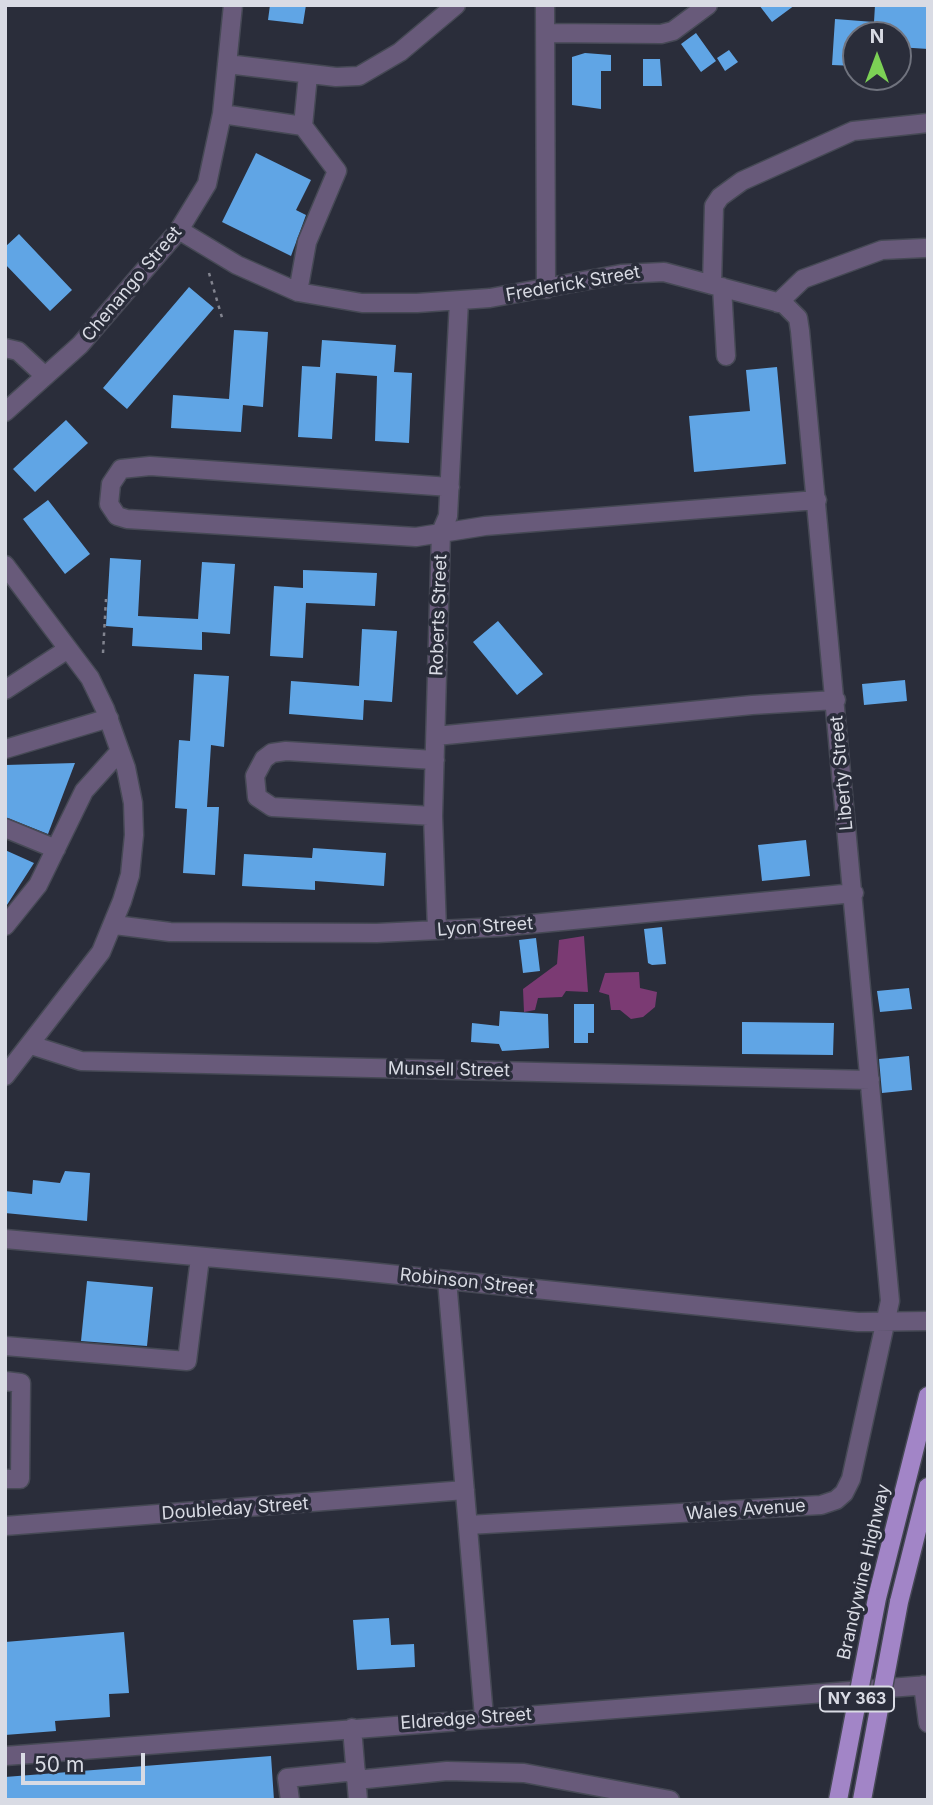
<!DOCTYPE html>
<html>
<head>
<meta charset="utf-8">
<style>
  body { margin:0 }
  #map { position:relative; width:933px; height:1805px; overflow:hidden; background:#2a2d3a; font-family:Inter,sans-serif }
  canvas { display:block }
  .frame { position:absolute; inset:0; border:7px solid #d9dbe4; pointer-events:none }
  .north { position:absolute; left:842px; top:21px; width:70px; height:70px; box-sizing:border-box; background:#2a2d3a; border:2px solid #70737e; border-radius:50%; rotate:0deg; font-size:19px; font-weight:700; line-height:28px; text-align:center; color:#d9dbe4 }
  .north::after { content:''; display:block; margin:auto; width:24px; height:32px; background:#7cd155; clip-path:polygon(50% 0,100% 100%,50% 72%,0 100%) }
  .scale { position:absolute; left:21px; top:1753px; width:124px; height:32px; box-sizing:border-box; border:4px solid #d9dbe4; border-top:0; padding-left:9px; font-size:21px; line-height:24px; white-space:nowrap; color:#d9dbe4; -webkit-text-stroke:5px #2a2d3a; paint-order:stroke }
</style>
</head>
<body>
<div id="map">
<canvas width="933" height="1805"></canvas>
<div class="frame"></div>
<div class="north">N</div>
<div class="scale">50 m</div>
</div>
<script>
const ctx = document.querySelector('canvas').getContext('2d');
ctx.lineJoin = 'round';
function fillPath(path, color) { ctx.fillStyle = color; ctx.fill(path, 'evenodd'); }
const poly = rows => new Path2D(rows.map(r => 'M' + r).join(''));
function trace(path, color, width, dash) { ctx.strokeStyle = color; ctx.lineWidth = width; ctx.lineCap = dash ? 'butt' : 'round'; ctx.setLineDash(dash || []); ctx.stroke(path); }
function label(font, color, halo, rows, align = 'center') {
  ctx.font = font + ' Inter,sans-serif'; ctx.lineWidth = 7; ctx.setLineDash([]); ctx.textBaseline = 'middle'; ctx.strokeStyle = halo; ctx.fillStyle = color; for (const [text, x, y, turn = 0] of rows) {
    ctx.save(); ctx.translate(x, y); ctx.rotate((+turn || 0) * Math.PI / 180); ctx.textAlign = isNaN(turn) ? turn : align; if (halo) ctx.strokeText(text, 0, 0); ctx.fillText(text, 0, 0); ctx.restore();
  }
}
const forest = poly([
  [584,936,588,992,566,991,562,997,538,998,535,1010,524,1012,523,989,557,964,559,940],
  [639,972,640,988,657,992,655,1007,643,1017,631,1019,620,1010,611,1010,609,995,599,992,605,973]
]);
const building = poly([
  [270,5,306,5,303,24,268,20],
  [759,5,795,5,772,22],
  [875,5,928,5,928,49,898,47,898,35,856,35,856,66,832,65,835,19,874,22],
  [696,33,716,61,701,72,681,44],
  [729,50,738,62,725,71,717,58],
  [585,53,611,55,611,71,601,71,601,109,572,105,572,57],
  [643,59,660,59,662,86,643,86],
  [256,153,311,180,296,210,306,215,291,256,222,222],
  [19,234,72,290,50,311,5,264,5,247],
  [189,287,214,308,127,409,103,388],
  [234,330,268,332,263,407,243,405,241,432,171,428,173,395,229,399],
  [322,340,396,345,394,372,412,373,409,443,375,441,377,376,336,373,332,439,298,437,302,366,320,367],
  [777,367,786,464,694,472,689,416,750,411,746,370],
  [66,420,88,443,35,492,13,469],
  [48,500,90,554,65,574,23,519],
  [110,558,141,560,138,616,198,619,202,562,235,564,230,634,202,632,202,650,132,646,133,628,106,626],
  [303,570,377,573,375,606,306,603,303,658,270,656,274,586,303,588],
  [498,621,543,674,517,695,473,642],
  [362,629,397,631,392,702,364,700,363,720,289,714,291,681,359,686],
  [194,674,229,676,224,747,211,745,207,807,219,807,215,875,183,873,187,809,175,808,179,740,190,741],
  [905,680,907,701,864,705,862,684],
  [75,763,48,834,5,817,5,765],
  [806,840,810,876,762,881,758,845],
  [313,848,386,853,384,886,315,881,315,890,242,886,244,854,312,858],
  [5,850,34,863,5,908],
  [662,927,666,964,652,965,648,963,644,929],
  [536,938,540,971,523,973,519,940],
  [909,988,912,1009,880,1012,877,991],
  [574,1004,594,1004,594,1033,588,1033,588,1043,574,1043],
  [500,1011,548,1014,549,1048,502,1051,499,1044,471,1042,472,1023,499,1026],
  [742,1022,834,1023,833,1055,742,1054],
  [909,1056,912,1090,882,1093,879,1059],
  [65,1171,90,1173,87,1221,5,1213,5,1191,32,1194,33,1180,60,1183],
  [87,1281,153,1287,147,1346,81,1341],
  [389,1618,391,1645,414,1644,415,1667,357,1670,353,1620],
  [124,1632,129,1693,109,1694,110,1717,55,1721,56,1731,5,1735,5,1642],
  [271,1756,274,1800,5,1800,5,1777]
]);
const path = poly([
  [209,273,223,321],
  [103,653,106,599]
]);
const minor = poly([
  [545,5,546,289],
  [545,33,661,34,673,31,708,5],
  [227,64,336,77,359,76,400,52,456,5],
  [222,114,303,126],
  [179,230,237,265,298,292,362,303,417,303,490,298,621,274,664,272,784,304,798,318,800,331,890,1301,851,1479,844,1493,836,1500,821,1505,468,1525],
  [712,285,714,206,720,197,742,181,853,131,928,123],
  [722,287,726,356],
  [298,292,307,242,337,171,303,126,308,75],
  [778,303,803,279,882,250,925,248],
  [5,348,18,351,45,376],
  [5,412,80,345,179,230,207,184,222,114,233,5],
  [450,487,150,466,121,469,111,484,109,504,117,516,127,519,416,537,485,526,817,500],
  [5,565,90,678,105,709,126,768,133,803,134,835,130,875,122,901,101,952,5,1076],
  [5,690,68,649],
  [436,736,752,705,836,700],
  [5,749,109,718],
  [433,816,272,807,257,797,255,776,264,759,272,753,286,751,435,760],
  [5,828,56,849],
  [115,925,170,932,377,933,500,927,854,893],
  [5,926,38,885,84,791,120,751],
  [437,930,433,816,441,532,448,516,459,301],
  [31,1045,81,1061,870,1080],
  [5,1239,340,1269,858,1322,928,1321],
  [447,1280,484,1717],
  [5,1346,187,1361,200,1258],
  [5,1381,21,1383,20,1479,5,1479],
  [5,1526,465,1490],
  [923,1685,928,1723],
  [352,1728,358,1800],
  [5,1756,928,1685],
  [356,1780,447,1771,524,1773,670,1800],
  [290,1800,287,1778,356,1771]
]);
const major = poly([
  [877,1598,928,1396],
  [899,1602,928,1487]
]);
const majorBridge = poly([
  [838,1800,877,1598],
  [862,1800,899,1602]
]);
const shields = [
  [857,1699,74]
];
const shieldNames = [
  ["NY 363",857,1699]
];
const streetNames = [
  ["Chenango Street",132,284,-50],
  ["Frederick Street",573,284,-10],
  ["Roberts Street",439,615,-88],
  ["Liberty Street",842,773,-95],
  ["Lyon Street",485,927,-4],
  ["Munsell Street",449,1070,1],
  ["Robinson Street",467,1282,6],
  ["Doubleday Street",235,1509,-4],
  ["Wales Avenue",746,1510,-4],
  ["Brandywine Highway",864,1572,-77],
  ["Eldredge Street",466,1719,-4]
];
fillPath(forest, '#7b3a73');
fillPath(building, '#60a5e5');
trace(minor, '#464955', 21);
trace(major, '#464955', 21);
trace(path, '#82848f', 2.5, [3.5, 5]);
trace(minor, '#685a7a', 18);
trace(major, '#a285c7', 18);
trace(majorBridge, '#464955', 21, []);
trace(majorBridge, '#a285c7', 18);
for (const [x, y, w] of shields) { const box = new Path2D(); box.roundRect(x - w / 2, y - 12.5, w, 25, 5); ctx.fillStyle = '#2a2d3a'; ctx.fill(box); trace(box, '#d9dbe4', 2); }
label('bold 16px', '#d9dbe4', null, shieldNames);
label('18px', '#d9dbe4', '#2a2d3a', streetNames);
</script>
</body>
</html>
